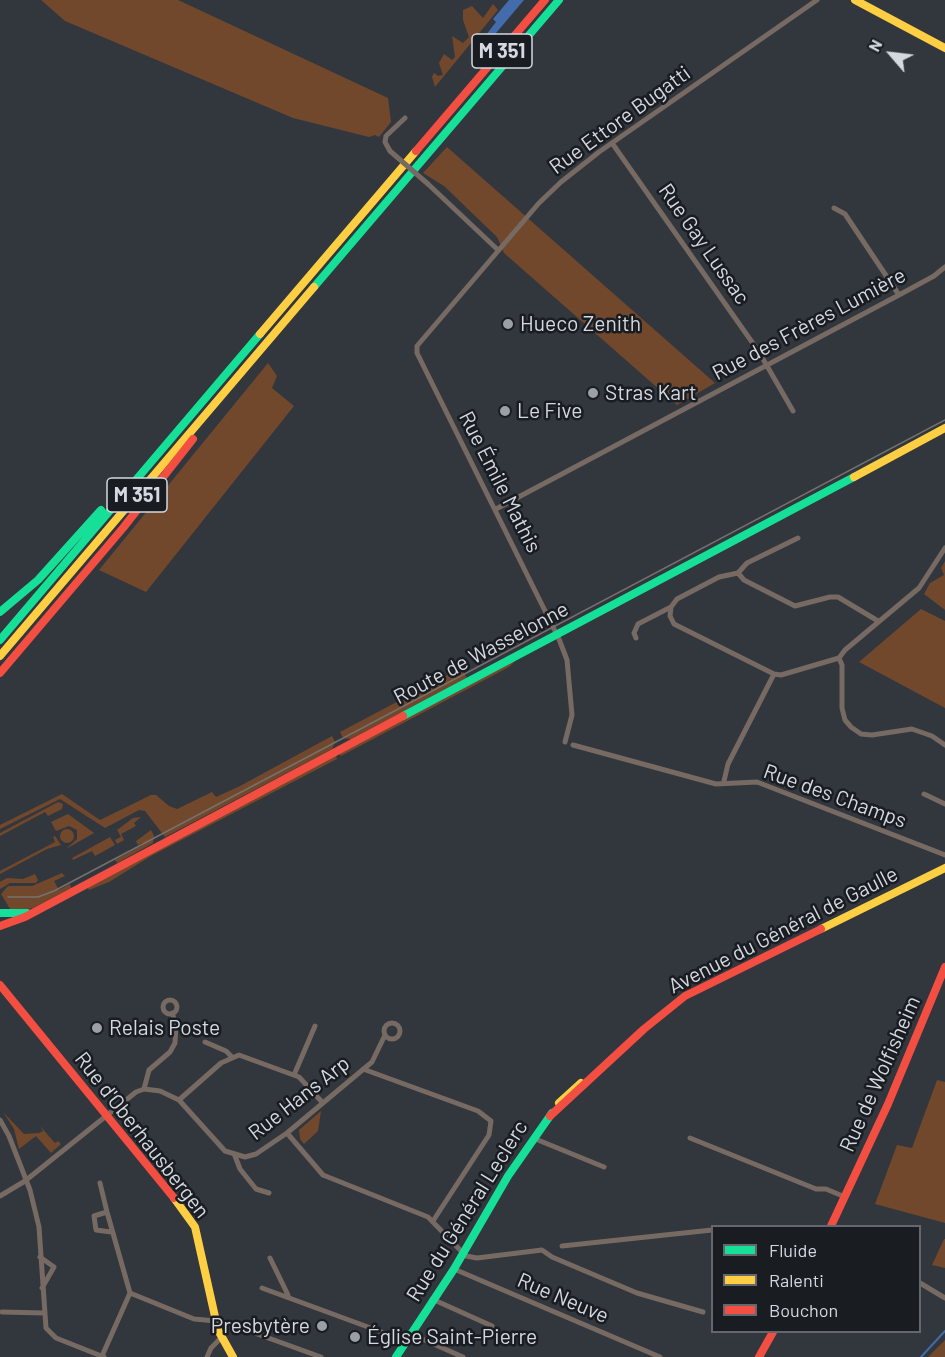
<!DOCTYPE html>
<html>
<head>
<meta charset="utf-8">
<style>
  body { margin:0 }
  #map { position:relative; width:945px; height:1357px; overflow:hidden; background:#32363d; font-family:Barlow,sans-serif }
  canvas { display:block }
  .legend { position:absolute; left:711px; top:1225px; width:210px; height:108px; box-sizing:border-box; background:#191d22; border:2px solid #64686e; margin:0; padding:8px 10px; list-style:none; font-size:18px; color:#d4d9e0 }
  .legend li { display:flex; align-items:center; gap:12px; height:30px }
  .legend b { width:30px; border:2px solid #64686e }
  .north { position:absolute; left:861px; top:24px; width:60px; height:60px; -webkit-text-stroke:4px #191d22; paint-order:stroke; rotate:298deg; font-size:16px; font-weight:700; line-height:24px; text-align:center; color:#d4d9e0 }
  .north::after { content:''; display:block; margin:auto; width:21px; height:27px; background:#d4d9e0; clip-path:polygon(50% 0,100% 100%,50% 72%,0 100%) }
</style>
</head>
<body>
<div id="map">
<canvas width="945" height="1357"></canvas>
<ul class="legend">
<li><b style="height:8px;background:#16e098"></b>Fluide</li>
<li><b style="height:8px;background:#ffcf43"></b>Ralenti</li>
<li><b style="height:8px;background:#f24e42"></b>Bouchon</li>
</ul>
<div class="north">N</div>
</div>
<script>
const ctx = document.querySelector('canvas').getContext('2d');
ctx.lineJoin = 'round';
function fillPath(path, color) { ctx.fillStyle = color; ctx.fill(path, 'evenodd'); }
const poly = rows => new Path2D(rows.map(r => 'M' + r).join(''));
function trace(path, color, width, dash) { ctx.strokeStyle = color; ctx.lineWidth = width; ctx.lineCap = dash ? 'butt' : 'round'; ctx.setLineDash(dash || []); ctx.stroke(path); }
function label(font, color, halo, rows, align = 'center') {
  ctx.font = font + ' Barlow,sans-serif'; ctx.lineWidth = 5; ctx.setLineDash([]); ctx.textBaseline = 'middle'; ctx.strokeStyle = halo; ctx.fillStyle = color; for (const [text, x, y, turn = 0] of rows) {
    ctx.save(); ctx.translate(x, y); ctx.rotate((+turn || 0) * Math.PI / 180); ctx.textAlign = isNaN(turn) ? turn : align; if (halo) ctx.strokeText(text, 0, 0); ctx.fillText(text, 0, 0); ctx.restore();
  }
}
const green = poly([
  [41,0,178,0,388,98,391,122,379,137,375,135,369,137,293,118,65,21],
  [493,4,498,10,435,87,432,77,434,73,438,76,443,75,439,63,444,54,452,60,455,57,452,36,463,43,469,37,463,20,463,10,472,6,483,18],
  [447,147,715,383,677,405,504,253,497,237,444,186,423,173],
  [268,363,277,376,272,388,294,406,146,592,99,570],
  [945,561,945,610,924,594,930,583,944,575,941,568],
  [921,609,945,621,945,708,859,662],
  [516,660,509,667,341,756,339,754],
  [461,668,467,678,351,739,343,738,340,732],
  [332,736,335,742,332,749,165,837,145,811,139,810,105,828,60,799,0,829,0,825,62,794,100,820,151,795,156,795,169,806,177,809,212,792,216,797,240,786],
  [336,755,337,759,151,856,109,882,89,890,87,887],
  [58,802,63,804,62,809,48,816,45,812,0,836,0,833],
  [68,814,94,833,66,849,77,839,77,830,69,826,56,831,51,822],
  [141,817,134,823,136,826,121,834,124,840,117,844,115,840,121,837,117,830,133,818],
  '60 836a7 7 0 1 1 14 0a7 7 0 1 1-14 0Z',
  [151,830,154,836,153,843,117,863,115,860,143,845,142,843,138,845,136,841],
  [55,836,61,845,47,849,0,874,0,871,55,842,53,837],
  [110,837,115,845,95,856,92,851,73,860,72,858],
  [62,873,65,876,54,881,59,890,70,884,71,888,33,908,12,912,1,894,8,886,32,886],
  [35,874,38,880,36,883,10,883,0,889,0,882,7,878,23,879],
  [937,1080,945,1082,945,1223,875,1204,897,1145,912,1148],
  [321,1111,318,1131,304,1144,300,1139,299,1130],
  [3,1112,24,1134,39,1133,43,1131,40,1126,55,1143,58,1141,61,1144,51,1153,36,1136,19,1149,14,1129],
  [944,1239,945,1239,945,1268,932,1265],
  [945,1340,945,1357,928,1357]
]);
const water = poly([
  [509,0,524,0,491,39,486,35,496,22,493,19]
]);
const stream = poly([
  [921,1357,945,1331]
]);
const street = poly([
  [612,143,759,352,793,411],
  [390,151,385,142,386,136,405,118],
  [428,184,498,250],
  [834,208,845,214,899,295],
  [496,509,899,295,934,276,945,267],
  [798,538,747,563,738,573,744,580,795,606,830,597,838,597,878,621],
  [738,573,719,577,677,599,671,607,670,616,674,624,774,674,781,675,839,658,845,650,919,588,945,548],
  [636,638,634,633,638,624,671,607],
  [839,658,842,665,842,708,845,720,851,727,861,734,872,735,912,729,932,736,945,745],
  [565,742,572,715,567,660,559,639,417,353,417,346,539,203,561,182,599,152,817,0],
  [573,745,716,784,757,782,945,855],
  [724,781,728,764,774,674],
  [924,794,945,804],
  '163 1007a7 7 0 1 1 14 0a7 7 0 1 1-14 0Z',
  '384 1031a8 8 0 1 1 16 0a8 8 0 1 1-16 0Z',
  [205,1042,226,1051,231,1056],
  [363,1069,478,1111,491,1121,489,1135,433,1221],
  [294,1075,315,1026],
  [144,1089,149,1070,170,1052,175,1043,176,1024,172,1013],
  [179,1100,221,1063,239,1055,299,1077,322,1102],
  [0,1120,9,1136,30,1190,39,1227,46,1328,56,1338,104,1357],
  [287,1133,323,1175,428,1217,466,1256,477,1258,542,1250,552,1257,637,1293,703,1312],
  [533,1138,604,1167],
  [690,1138,816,1189,826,1189,845,1197],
  [235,1156,240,1169,256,1189,269,1193],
  [100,1183,107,1212],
  [0,1196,25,1181,136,1092,144,1089,160,1091,179,1100,225,1151,245,1157,256,1154,287,1133,372,1062,385,1035],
  [111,1232,96,1230,94,1216,107,1212,130,1293],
  [562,1246,712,1230],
  [40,1257,54,1267,42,1288],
  [270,1258,288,1295],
  [454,1269,660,1357],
  [920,1283,945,1298],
  [262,1288,406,1341],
  [432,1299,492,1326],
  [2,1312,44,1313],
  [216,1319,321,1357],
  [411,1334,463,1357],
  [102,1356,130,1293,194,1319,216,1321],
  [207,1357,211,1348,222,1337]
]);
const fast = poly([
  [314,287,559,0],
  [0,612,38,580,101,510],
  [0,640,260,334],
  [403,716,854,477],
  [0,913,27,913],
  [396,1357,454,1269,508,1176,552,1113]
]);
const slow = poly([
  [855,0,945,48],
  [260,334,416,151],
  [854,477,945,428],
  [0,656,314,287],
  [821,929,945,868],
  [559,1103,581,1083],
  [174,1198,195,1227,218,1330,233,1357]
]);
const jam = poly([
  [416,151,545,0],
  [0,673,123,528,193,439],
  [0,926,25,917,403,716],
  [0,985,174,1198],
  [550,1116,644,1029,685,996,821,929],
  [831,1226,888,1104,945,967],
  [759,1357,773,1332]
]);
const tram = poly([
  [8,897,38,897,54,891,945,420]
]);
const streetBridge = poly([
  [390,151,428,184]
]);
const markers = [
  [508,324,6,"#9ba0a7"],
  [593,393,6,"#9ba0a7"],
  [505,411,6,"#9ba0a7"],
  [97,1028,6,"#9ba0a7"],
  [322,1326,6,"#9ba0a7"],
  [355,1337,6,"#9ba0a7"]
];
const shields = [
  [502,51,60],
  [137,495,60]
];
const shieldNames = [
  ["M 351",502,51],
  ["M 351",137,495]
];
const streetNames = [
  ["Rue Ettore Bugatti",620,120,-36],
  ["Rue Gay Lussac",704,244,55],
  ["Rue des Frères Lumière",809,324,-28],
  ["Rue Émile Mathis",500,482,63],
  ["Route de Wasselonne",481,653,-28],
  ["Rue des Champs",835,796,20],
  ["Avenue du Général de Gaulle",783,930,-27],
  ["Rue de Wolfisheim",880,1074,-66],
  ["Rue Hans Arp",299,1098,-38],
  ["Rue d'Oberhausbergen",142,1135,52],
  ["Rue du Général Leclerc",467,1211,-58],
  ["Rue Neuve",563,1298,23]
];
const poiNames = [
  ["Hueco Zenith",520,324],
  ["Stras Kart",605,393],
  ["Le Five",517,411],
  ["Relais Poste",109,1028],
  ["Presbytère",310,1326,"right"],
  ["Église Saint-Pierre",367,1337]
];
fillPath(green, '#72482d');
fillPath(water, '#426cac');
trace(stream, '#426cac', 2);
trace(street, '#766a63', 5);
trace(fast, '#16e098', 8);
trace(slow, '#ffcf43', 8);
trace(jam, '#f24e42', 8);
trace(tram, '#75716f', 1.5);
trace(streetBridge, '#766a63', 5);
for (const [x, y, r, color] of markers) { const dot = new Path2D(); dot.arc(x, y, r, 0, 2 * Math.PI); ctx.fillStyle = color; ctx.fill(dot); trace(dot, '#191d22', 2); }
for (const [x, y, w] of shields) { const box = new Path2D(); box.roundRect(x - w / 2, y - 17, w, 34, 4.5); ctx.fillStyle = '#191d22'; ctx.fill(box); trace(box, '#d4d9e0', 1.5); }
label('bold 20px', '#d4d9e0', null, shieldNames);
label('21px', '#d4d9e0', '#191d22', streetNames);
label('21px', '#d4d9e0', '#191d22', poiNames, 'left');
</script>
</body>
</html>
